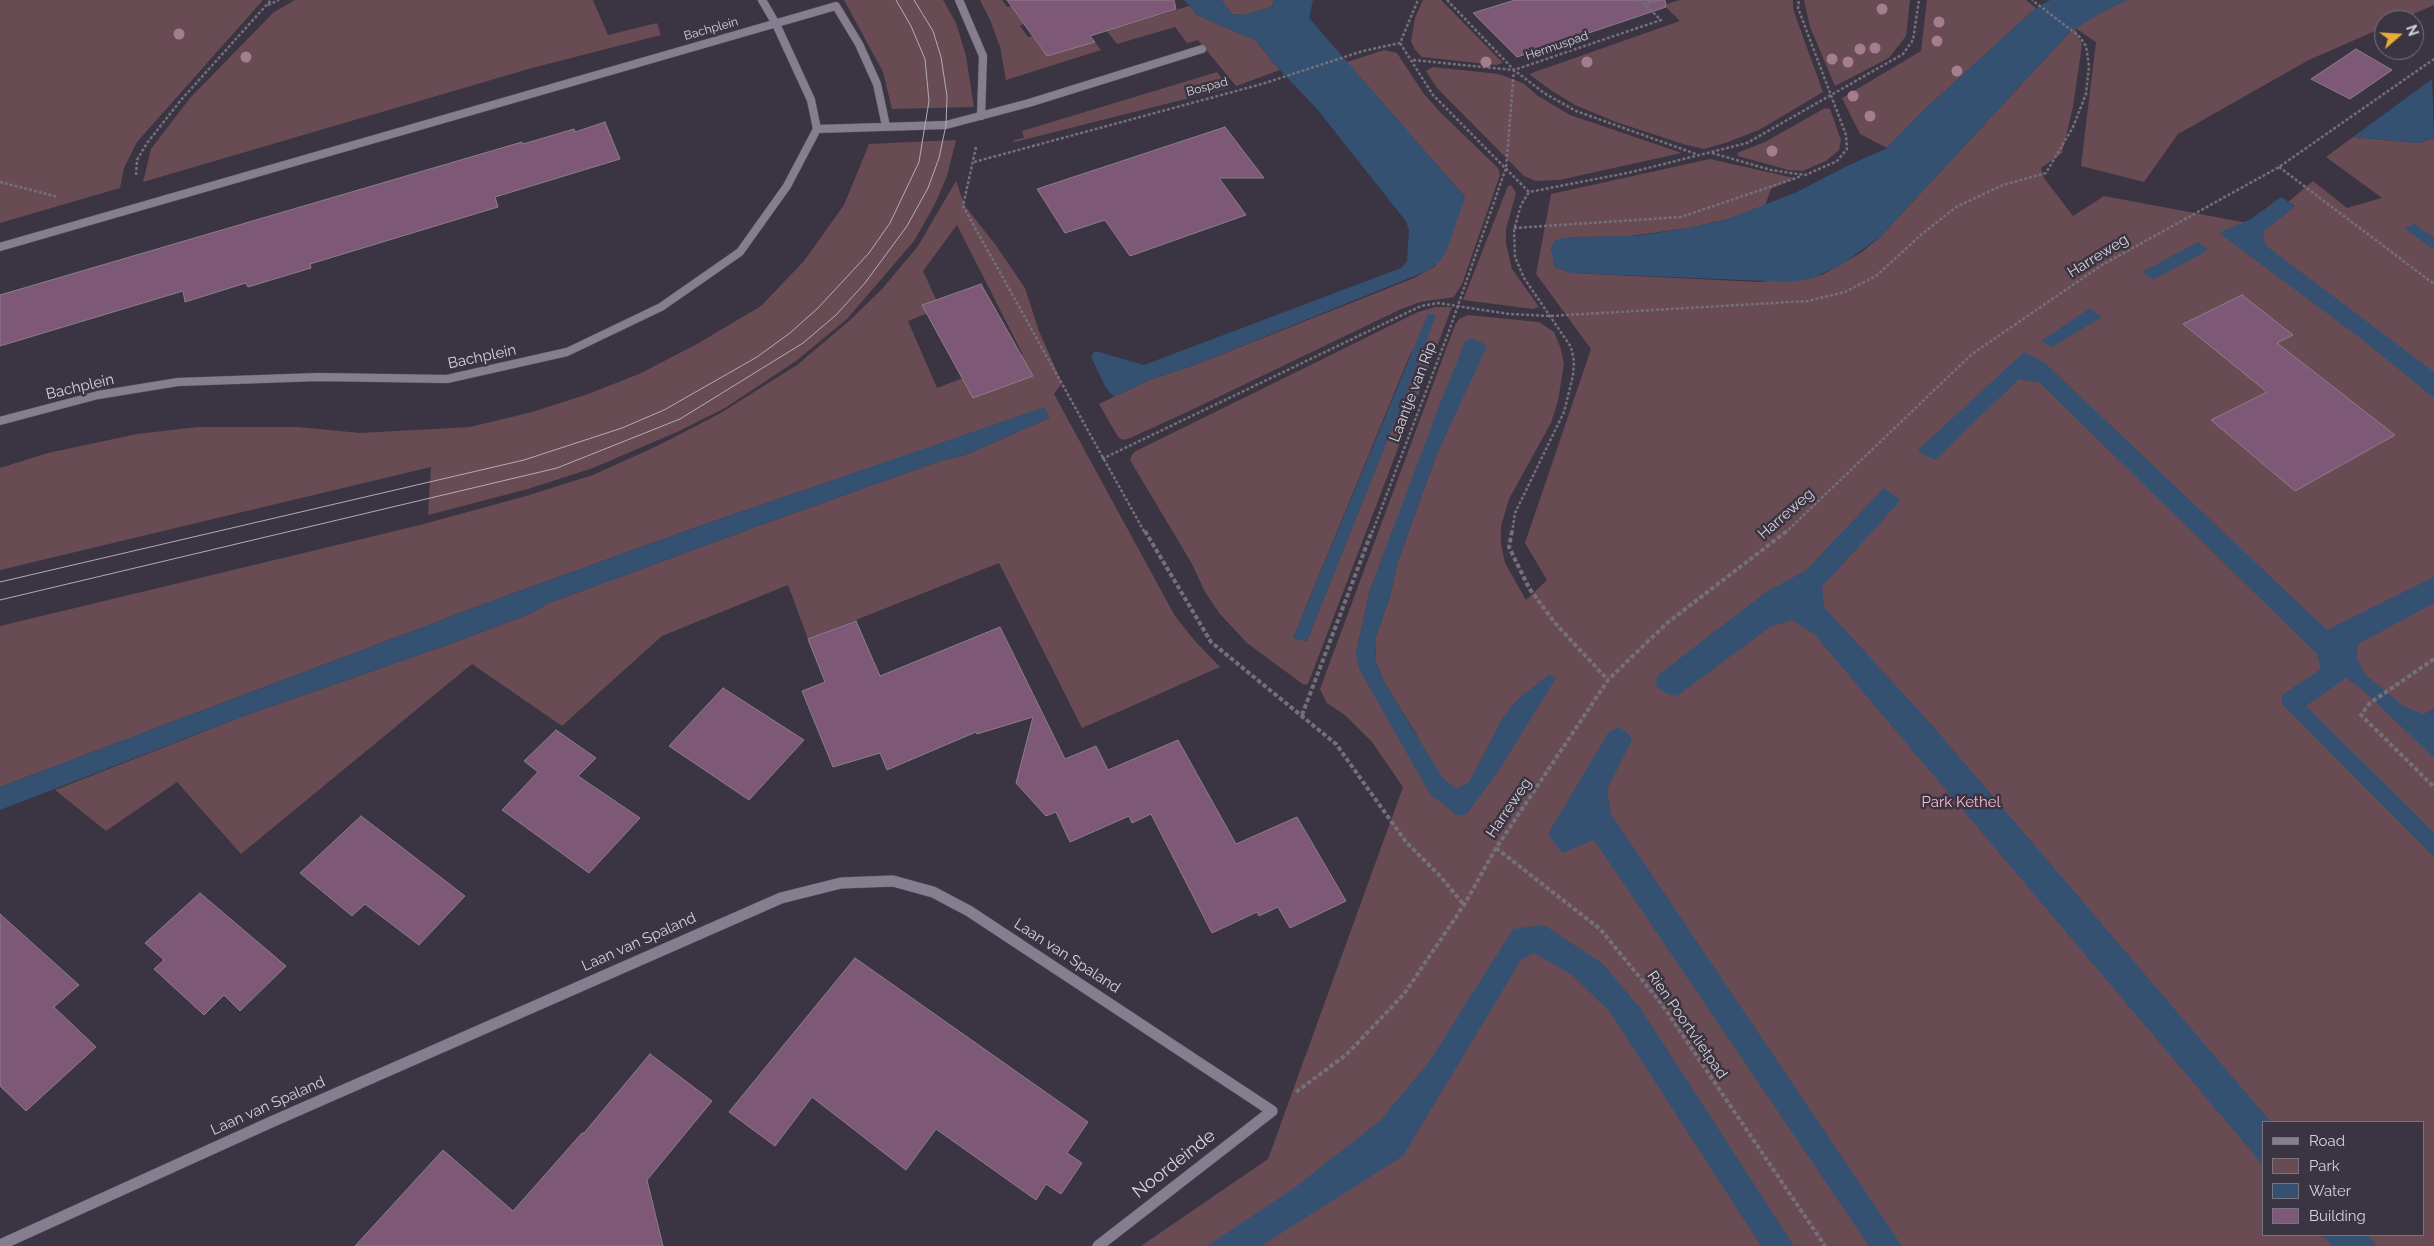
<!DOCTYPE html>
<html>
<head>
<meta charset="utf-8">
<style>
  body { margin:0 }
  #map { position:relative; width:2434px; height:1246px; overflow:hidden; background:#3b3442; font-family:Raleway,sans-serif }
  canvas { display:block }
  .legend { position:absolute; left:2262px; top:1121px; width:162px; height:115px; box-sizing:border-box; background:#3b3442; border:1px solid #79737f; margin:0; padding:6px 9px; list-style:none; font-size:15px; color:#d6d2db }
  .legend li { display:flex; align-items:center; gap:10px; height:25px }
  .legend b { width:25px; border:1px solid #79737f }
  .north { position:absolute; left:2374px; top:10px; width:50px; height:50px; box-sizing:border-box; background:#3b3442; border:1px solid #79737f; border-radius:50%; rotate:71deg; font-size:14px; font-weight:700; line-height:20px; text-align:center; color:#d6d2db }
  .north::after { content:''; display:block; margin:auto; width:18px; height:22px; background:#e6ac36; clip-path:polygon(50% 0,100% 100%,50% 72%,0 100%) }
</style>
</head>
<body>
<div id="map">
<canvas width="2434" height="1246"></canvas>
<ul class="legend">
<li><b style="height:6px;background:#867e8e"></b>Road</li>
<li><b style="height:14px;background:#694b53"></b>Park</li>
<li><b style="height:14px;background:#345172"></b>Water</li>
<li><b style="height:14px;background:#7e5977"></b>Building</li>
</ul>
<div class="north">N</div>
</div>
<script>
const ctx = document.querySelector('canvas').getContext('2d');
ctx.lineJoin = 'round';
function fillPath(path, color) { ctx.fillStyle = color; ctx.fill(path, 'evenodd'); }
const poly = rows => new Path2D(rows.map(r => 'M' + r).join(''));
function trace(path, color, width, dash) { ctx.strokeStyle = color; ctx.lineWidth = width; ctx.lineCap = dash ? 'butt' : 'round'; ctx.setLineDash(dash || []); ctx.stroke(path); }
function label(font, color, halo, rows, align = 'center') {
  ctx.font = font + ' Raleway,sans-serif'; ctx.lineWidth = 5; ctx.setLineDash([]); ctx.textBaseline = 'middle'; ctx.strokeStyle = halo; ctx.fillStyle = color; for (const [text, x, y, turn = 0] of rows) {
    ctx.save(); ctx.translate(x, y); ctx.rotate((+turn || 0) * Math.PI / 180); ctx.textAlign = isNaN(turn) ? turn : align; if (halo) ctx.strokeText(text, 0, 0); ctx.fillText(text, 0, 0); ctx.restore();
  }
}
const green = poly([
  [0,0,263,0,137,142,124,168,120,188,0,223],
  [295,0,593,0,608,35,657,23,661,35,532,68,143,182,151,149,190,98,274,12],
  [844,0,943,0,956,23,966,56,974,107,892,109,883,72],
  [980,0,1002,0,1007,7,1011,6,1024,24,1020,26,1028,37,1032,36,1047,56,1095,42,1101,50,1006,80,1000,47,991,22],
  [1221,0,1274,0,1272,7,1244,15,1232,14],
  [1423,0,1441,0,1503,63,1496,65,1422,57,1415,50,1411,41,1415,18],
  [1679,0,1793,0,1793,9,1823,92,1759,130,1725,143,1704,149,1683,144,1616,122,1575,105,1552,91,1529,74,1680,21,1664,5],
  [1804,0,1910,0,1906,36,1889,58,1835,86,1810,27],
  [1927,0,2026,0,2036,8,1924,110,1887,148,1860,134,1842,98,1921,51],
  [2126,0,2434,0,2434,5,2400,20,2384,20,2384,27,2309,60,2178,134,2144,182,2081,166,2096,42,2075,28,2082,45,2073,107,2062,153,2041,168,2044,178,2073,216,2104,196,2269,227,2295,206,2288,202,2313,181,2347,208,2382,198,2326,157,2353,137,2418,143,2434,138,2434,1246,1141,1246,1268,1159,1403,787,1372,742,1346,716,1327,703,1320,689,1455,325,1459,319,1468,315,1539,322,1554,332,1561,349,1564,364,1558,401,1551,423,1509,499,1501,526,1501,544,1505,563,1526,600,1547,580,1525,543,1591,349,1536,274,1551,194,1710,159,1794,178,1771,189,1765,206,1728,219,1688,228,1551,247,1555,267,1572,273,1760,282,1822,275,1862,252,1880,237,2069,33,2075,28,2102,12],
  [1466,340,1457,409,1436,456,1397,564,1390,597,1375,639,1376,662,1384,682,1420,740,1356,653,1370,590],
  [2263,1122,2423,1122,2423,1235,2263,1235],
  [1189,6,1197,15,1255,40,1280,70,1236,86,1198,40,1187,43,1175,27,1117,44,1107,31],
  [1384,50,1397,53,1424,94,1441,113,1498,168,1500,175,1462,284,1454,297,1420,302,1399,310,1185,413,1130,438,1123,440,1118,437,1099,404,1149,380,1192,366,1414,278,1435,266,1465,197,1347,62],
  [1433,67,1499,74,1523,83,1538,96,1570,115,1682,153,1559,180,1536,181,1524,176,1437,88,1426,71],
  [1217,72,1229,88,1015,142,1013,140,1024,138,1022,131],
  [1825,108,1830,109,1841,140,1839,150,1826,161,1803,171,1788,170,1738,156,1737,153,1765,142],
  [956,140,947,176,934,206,914,241,847,319,796,361,725,408,677,432,593,468,528,489,428,515,431,467,0,570,0,468,48,453,137,434,198,427,298,427,360,433,470,427,532,412,588,394,639,374,697,344,761,306,804,261,844,205,869,144],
  [956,181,965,206,995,244,1025,288,1039,331,1062,383,1054,394,1175,616,1195,641,1220,667,1082,728,999,563,808,639,788,585,662,636,562,726,472,664,241,854,177,782,106,831,55,790,241,717,450,644,529,614,549,603,761,525,940,461,968,454,1049,418,1044,408,691,529,492,601,0,787,0,626,420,525,526,496,593,475,657,446,719,414,797,365,849,321,882,289,918,246],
  [957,225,1023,355,937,388,908,321,940,308,923,271],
  [1511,185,1516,193,1506,229,1506,244,1512,269,1539,307,1533,309,1463,300,1508,186],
  [1435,307,1452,307,1308,684,1304,685,1247,643,1220,614,1205,592,1192,564,1130,460,1132,455,1134,452,1418,312],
  [1412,350,1406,392,1307,641,1293,638]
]);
const water = poly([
  [1184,0,1221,0,1232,14,1244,15,1272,7,1274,0,1313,0,1309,18,1465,197,1448,247,1441,260,1427,271,1192,366,1149,380,1114,397,1106,388,1091,357,1094,352,1099,352,1144,365,1401,268,1407,261,1409,229,1405,220,1317,109,1280,70,1255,40,1197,15],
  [2050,0,2128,0,2102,12,2069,33,1880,237,1841,265,1813,278,1791,282,1572,273,1554,267,1551,247,1555,240,1570,237,1636,236,1688,228,1728,219,1797,192,1845,167,1887,148,1924,110,2036,8],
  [2432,79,2434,138,2418,143,2353,137],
  [2281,197,2295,206,2263,232,2265,245,2434,372,2434,398,2363,340,2219,233,2251,219],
  [2415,224,2434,238,2434,250,2404,228],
  [2198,242,2208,250,2153,280,2142,272],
  [2090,308,2102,317,2052,347,2041,341],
  [1428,314,1436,315,1420,359,1307,641,1293,638],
  [1473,338,1487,346,1436,456,1397,564,1390,597,1375,639,1376,662,1384,682,1442,777,1456,789,1469,782,1502,719,1516,701,1549,674,1556,678,1499,770,1467,814,1458,816,1430,794,1359,669,1356,653,1370,590,1441,401,1466,340],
  [2024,352,2045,363,2327,630,2434,577,2434,603,2358,644,2357,659,2366,675,2405,707,2424,714,2434,708,2434,758,2364,691,2346,678,2306,706,2434,833,2434,857,2282,704,2282,695,2321,669,2317,654,2040,383,2019,379,1935,460,1917,451],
  [1045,407,1049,418,968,454,940,461,761,525,549,603,529,614,450,644,241,717,0,810,0,787,492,601,691,529],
  [1884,488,1901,500,1822,587,1824,607,1932,725,2271,1122,2263,1122,2263,1165,1814,634,1792,620,1770,627,1677,696,1667,694,1656,686,1657,676,1766,592,1805,571],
  [1619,727,1629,734,1632,740,1607,790,1611,814,1902,1246,1869,1246,1594,840,1562,853,1548,834,1608,733],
  [1544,925,1603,964,1641,1009,1794,1246,1761,1246,1610,1012,1572,975,1534,953,1521,960,1403,1156,1261,1246,1207,1246,1294,1188,1381,1120,1431,1059,1513,929],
  [2322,1235,2368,1235,2377,1246,2332,1246]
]);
const building = poly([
  [1007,0,1174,0,1176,9,1090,36,1095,42,1047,56,1007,0],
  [1515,0,1665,0,1666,7,1517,57,1473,13,1515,0],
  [2356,49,2392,70,2350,99,2311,79,2356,49],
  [605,122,620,159,495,197,498,207,310,264,311,268,248,287,246,283,185,302,183,291,0,346,0,295,522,142,523,144,574,129,575,132,605,122],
  [1225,127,1264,178,1219,178,1246,215,1130,256,1105,220,1065,233,1037,189,1225,127],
  [981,284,1033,376,973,398,922,305,981,284],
  [2242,295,2293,335,2277,343,2395,435,2295,491,2211,420,2267,392,2183,324,2242,295],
  [856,621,880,676,1000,627,1065,759,1096,746,1108,770,1178,740,1236,844,1297,817,1346,901,1290,928,1278,907,1259,916,1257,912,1212,933,1151,814,1132,823,1129,816,1070,842,1056,812,1046,816,1016,783,1033,717,977,734,976,732,887,770,880,753,833,767,802,691,825,682,808,639,856,621],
  [723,688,804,740,749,800,669,746,723,688],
  [556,730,596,758,578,776,640,818,589,873,502,810,538,772,524,761,556,730],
  [361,816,465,896,419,945,365,904,352,916,300,873,361,816],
  [200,893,286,966,240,1011,224,995,204,1015,154,969,164,960,145,943,200,893],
  [0,914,79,985,54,1007,96,1047,26,1111,0,1086,0,914],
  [855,958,1088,1122,1067,1153,1082,1163,1061,1194,1046,1184,1036,1200,936,1129,906,1170,812,1097,775,1146,729,1112,855,958],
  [650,1054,712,1101,647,1180,663,1246,355,1246,443,1150,513,1211,582,1133,584,1133,650,1054]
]);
const pathFar1 = poly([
  [1447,0,1514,70,1661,20,1644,4,1657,0],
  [1639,0,1644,4],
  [268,5,279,0],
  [1400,43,1433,95,1529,192,1632,172,1747,143,1903,54,1913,40,1919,0],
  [1413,60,1514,70,1544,93,1576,111,1696,154],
  [976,147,963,206,1145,533],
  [1712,153,1771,170,1805,175,1837,161,1847,149,1846,135,1798,8,1799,0],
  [974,162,1262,84,1363,51,1400,43,1418,0],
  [2279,167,2434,284],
  [136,175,137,160,147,143,181,100,271,0],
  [0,182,58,197],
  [1514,228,1681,217,1802,176],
  [1102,459,1421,306,1438,303,1509,314,1550,316,1808,301,1845,292,1876,276,1922,234,1956,207,2003,185,2046,173,2073,127,2086,94,2089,66,2086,46,2079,36,2032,0],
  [1372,533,1449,331,1506,168,1514,70],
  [1512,533,1515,513,1564,412,1573,376,1574,361,1571,347,1524,278,1515,257,1514,230,1521,205,1529,192],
  [1785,533,1972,354,2102,265,2279,167,2434,59]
]);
const path = poly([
  [1145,531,1211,642,1336,744,1406,842,1440,876,1464,905],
  [1512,531,1509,547,1529,588,1555,623,1608,680],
  [2434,659,2370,703,2361,715,2434,787],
  [1302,715,1372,531],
  [1496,848,1600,929,1661,1003,1825,1246],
  [1296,1092,1346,1055,1404,994,1464,905,1496,848,1608,680,1667,623,1787,531]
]);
const streetFar1 = poly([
  [959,0,983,56,981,116],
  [817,129,946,125,1029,103,1202,49],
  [0,247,836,6,859,44,877,84,886,126],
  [0,421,98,395,178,382,318,377,447,379,567,352,661,307,740,252,787,186,817,129,811,100,776,24,762,0]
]);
const street = poly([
  [0,1245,269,1123,781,898,841,883,893,881,933,892,969,911,1272,1111,1098,1246]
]);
const tram = poly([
  [0,582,524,460,622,428,664,410,757,357,790,333,818,308,869,253,890,223,919,162,929,101,925,59,911,26,896,0],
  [0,600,557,468,680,419,803,343,836,315,865,283,907,226,928,188,939,158,946,125,947,96,941,57,933,31,914,0]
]);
const trees = [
  [1882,9],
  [1939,22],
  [179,34],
  [1937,41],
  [1875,48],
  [1860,49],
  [246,57],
  [1832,59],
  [1486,62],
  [1587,62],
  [1848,62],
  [1957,71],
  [1853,96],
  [1870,116],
  [1772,151]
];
const farStreetnames = [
  ["Bachplein",711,29,-16],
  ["Hermuspad",1557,46,-19],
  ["Bospad",1207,87,-15]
];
const streetNames = [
  ["Harreweg",2098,256,-32],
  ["Bachplein",482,357,-12],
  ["Bachplein",80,387,-13],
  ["Laantje van Rip",1413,392,-69],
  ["Harreweg",1786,514,-41],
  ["Harreweg",1509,808,-56],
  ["Laan van Spaland",639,942,-24],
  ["Laan van Spaland",1067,956,33],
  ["Rien Poortvlietpad",1687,1025,55],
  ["Laan van Spaland",268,1106,-24]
];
const parkNames = [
  ["Park Kethel",1961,802]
];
const nearStreetnames = [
  ["Noordeinde",1174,1164,-38]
];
fillPath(green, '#694b53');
fillPath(water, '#345172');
fillPath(building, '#7e5977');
trace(building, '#8d7d89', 1);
trace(streetFar1, '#58535e', 9);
trace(street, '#58535e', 12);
trace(pathFar1, '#746f7b', 2.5, [3, 2]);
trace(path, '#746f7b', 4, [4.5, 2.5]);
trace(streetFar1, '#867e8e', 8);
trace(street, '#867e8e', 11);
trace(tram, '#b1acb6', 1);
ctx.fillStyle = '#a57e8e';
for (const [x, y] of trees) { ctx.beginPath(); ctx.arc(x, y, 5.5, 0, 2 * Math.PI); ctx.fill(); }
label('12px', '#d6d2db', '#3b3442', farStreetnames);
label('15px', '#d6d2db', '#3b3442', streetNames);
label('15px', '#fbbbcd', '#3b3442', parkNames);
label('18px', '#d6d2db', '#3b3442', nearStreetnames);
</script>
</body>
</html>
